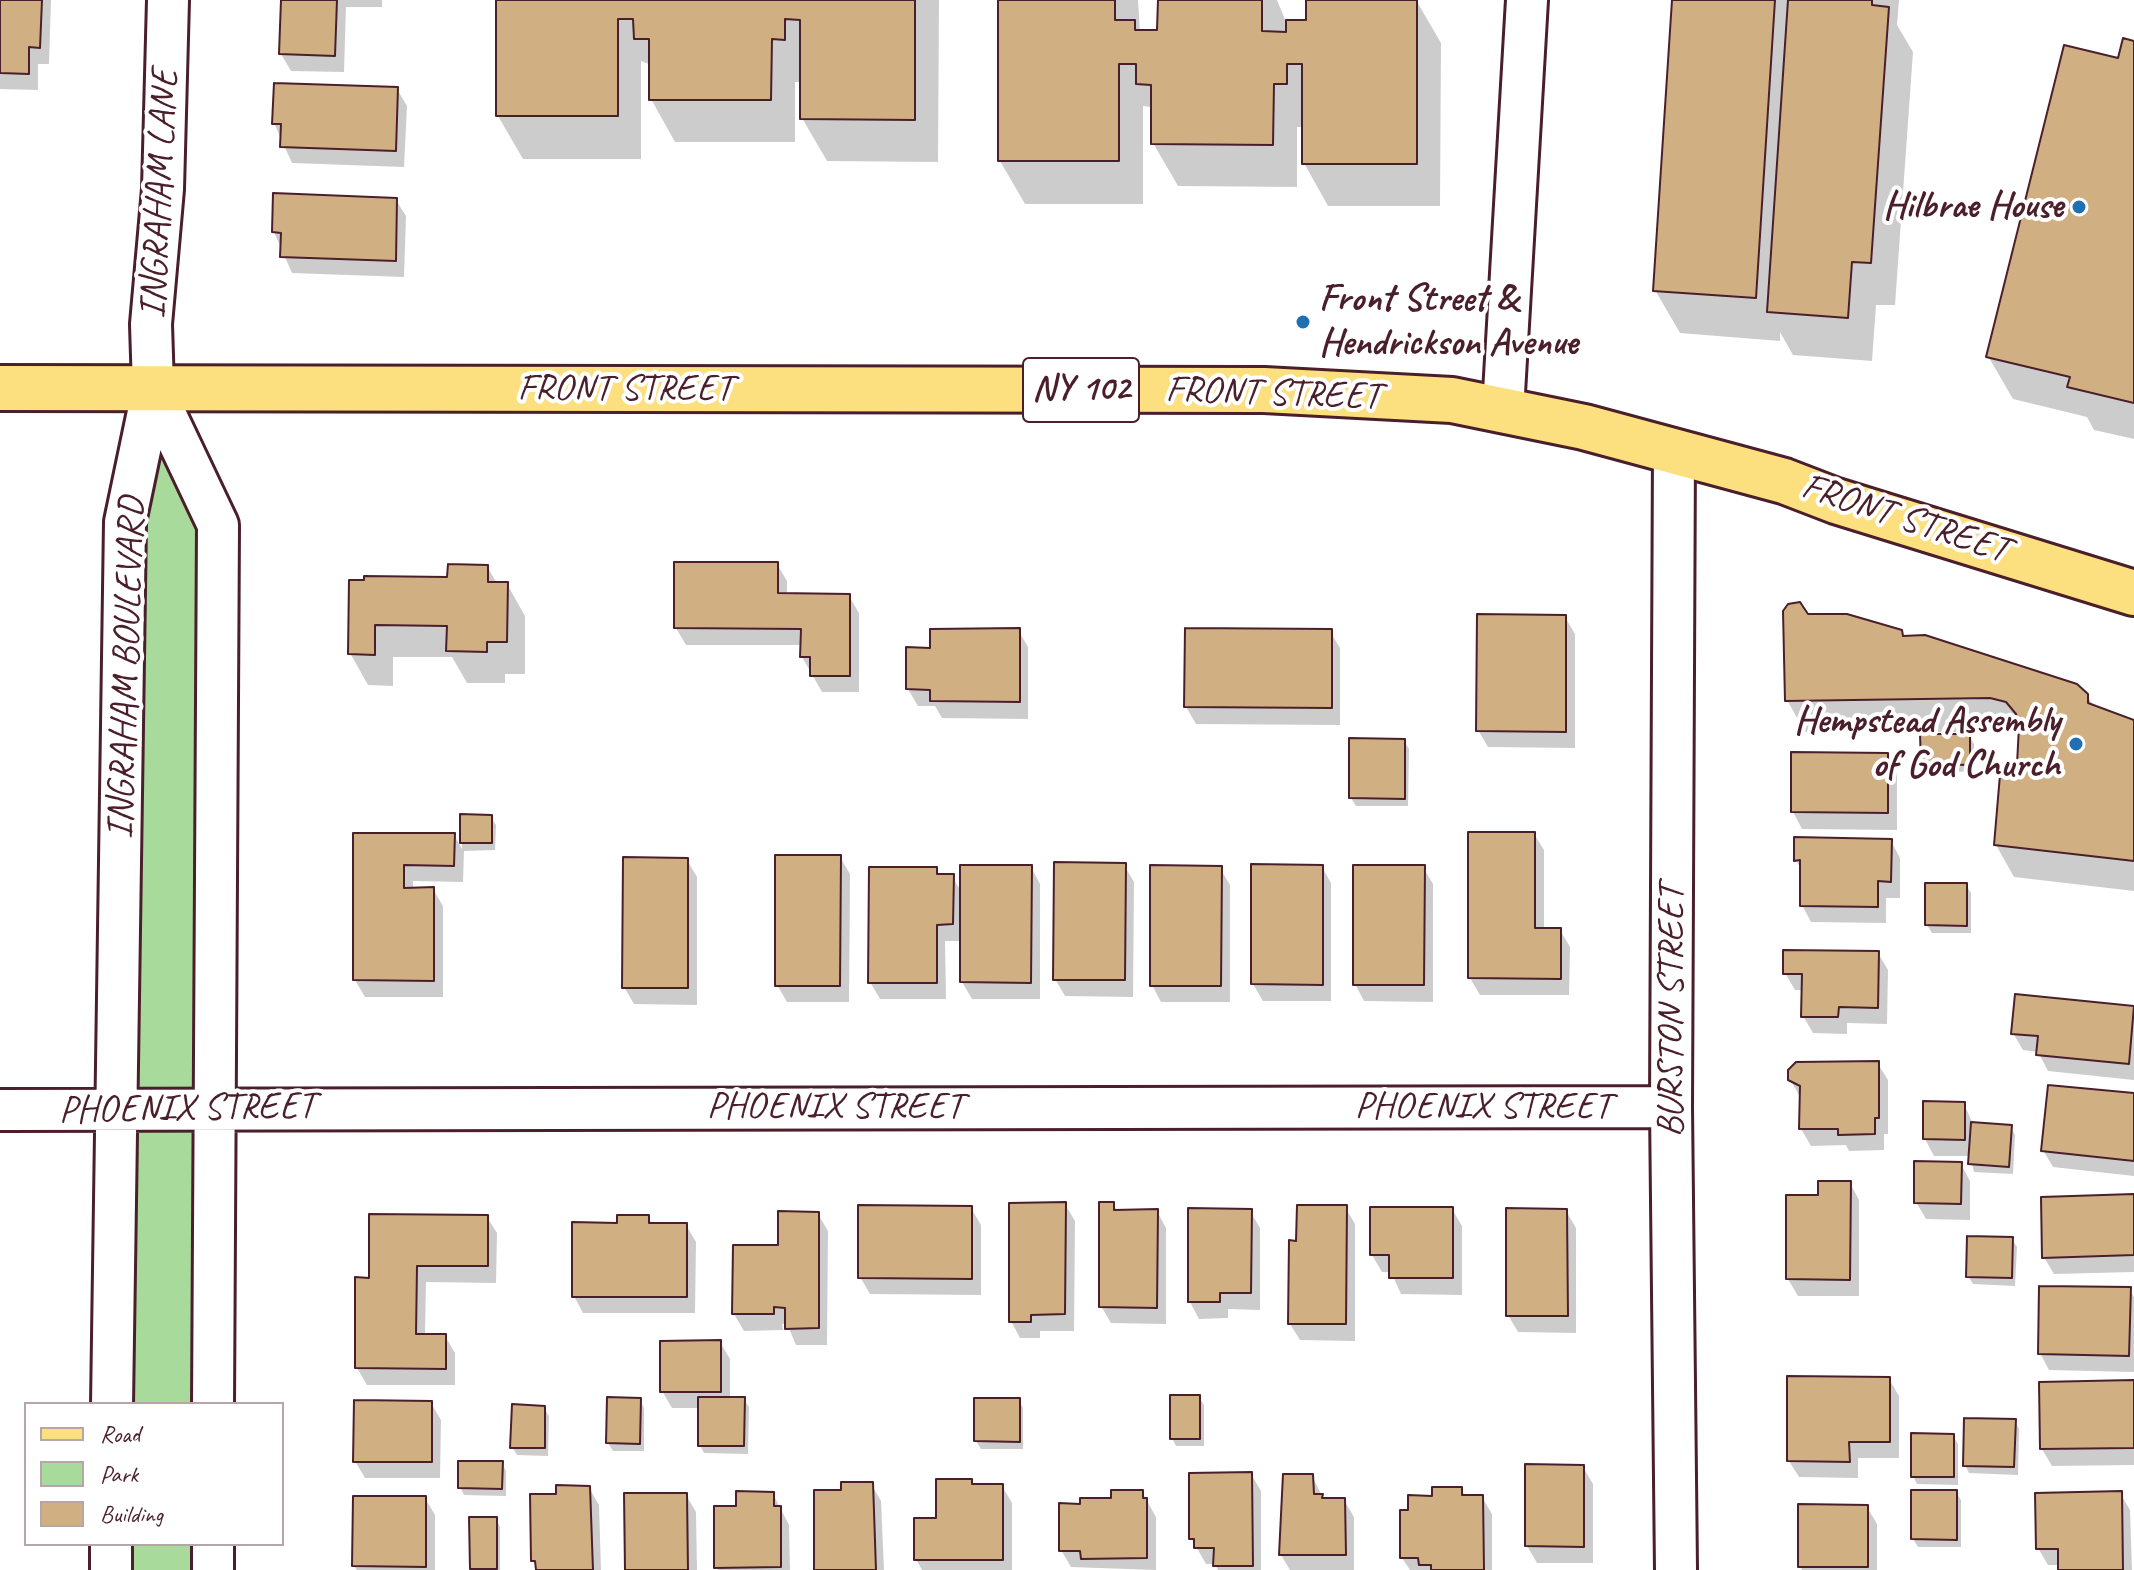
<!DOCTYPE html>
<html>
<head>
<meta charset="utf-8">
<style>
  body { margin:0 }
  #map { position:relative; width:2134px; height:1570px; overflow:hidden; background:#fff; font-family:Caveat,sans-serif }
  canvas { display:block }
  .legend { position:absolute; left:24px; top:1402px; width:260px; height:144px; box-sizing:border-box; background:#fff; border:2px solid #b7a5aa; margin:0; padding:10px 14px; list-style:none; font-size:24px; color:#4a1f2b }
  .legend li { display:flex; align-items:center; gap:16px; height:40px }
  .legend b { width:40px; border:2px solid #b7a5aa }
</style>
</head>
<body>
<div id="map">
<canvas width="2134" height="1570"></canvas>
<ul class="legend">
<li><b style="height:10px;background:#fce080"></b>Road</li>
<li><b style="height:22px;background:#a8da9b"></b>Park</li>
<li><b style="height:22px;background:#d0b083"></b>Building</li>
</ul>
</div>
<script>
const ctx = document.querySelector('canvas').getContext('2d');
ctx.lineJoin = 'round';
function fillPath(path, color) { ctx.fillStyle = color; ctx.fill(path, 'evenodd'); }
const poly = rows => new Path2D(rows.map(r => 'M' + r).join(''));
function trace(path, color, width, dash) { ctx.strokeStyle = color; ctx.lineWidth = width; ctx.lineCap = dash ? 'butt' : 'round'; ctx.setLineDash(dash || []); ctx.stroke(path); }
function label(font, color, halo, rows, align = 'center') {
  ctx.font = font + ' Caveat,sans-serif'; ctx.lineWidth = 8; ctx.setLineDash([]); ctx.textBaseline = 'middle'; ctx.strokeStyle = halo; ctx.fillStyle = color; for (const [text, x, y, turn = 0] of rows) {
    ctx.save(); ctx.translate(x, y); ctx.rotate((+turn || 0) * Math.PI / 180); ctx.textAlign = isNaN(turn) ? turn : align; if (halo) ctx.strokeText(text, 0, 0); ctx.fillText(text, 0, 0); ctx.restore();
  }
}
const green = poly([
  [153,388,218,525,213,1404,112,1404,125,522],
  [111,1544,213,1544,213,1570,111,1570]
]);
const shadow = poly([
  [0,0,51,0,49,64,38,64,38,90,0,89],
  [283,0,382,0,382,7,346,7,344,72,291,71,281,54],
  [498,0,939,0,938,162,827,161,802,118,802,82,795,82,795,142,675,142,651,99,651,65,641,61,641,159,523,159,498,116],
  [1022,0,1138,0,1140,32,1159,32,1160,0,1277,0,1286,22,1308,22,1308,0,1416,0,1441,43,1440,206,1328,206,1304,163,1304,127,1297,127,1297,187,1178,186,1153,143,1153,111,1151,107,1143,106,1143,204,1025,204,1000,161],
  [1674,0,1899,0,1897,25,1913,52,1895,305,1876,305,1872,361,1793,355,1780,332,1780,341,1680,333,1655,290],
  [2134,43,2134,439,2094,430,2087,417,2013,399,1988,356,2119,60],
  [397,89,407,106,404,167,292,163,274,123],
  [396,200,406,216,404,277,292,273,274,232],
  [777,564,787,581,787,596,849,596,859,613,859,692,822,692,802,657,802,645,686,645,676,628],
  [487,566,497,584,507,584,525,616,525,674,505,674,505,683,467,683,452,657,393,657,393,686,368,685,350,653,366,582,449,579],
  [1807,616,1901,631,1905,638,2087,695,2094,707,2134,722,2134,891,2014,877,1996,845,2019,766,2021,732,1805,732,1787,700],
  [1565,617,1575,634,1575,748,1488,747,1478,730],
  [1018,630,1028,647,1028,719,942,718,935,706,918,706,908,689,932,650],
  [1330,631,1340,648,1340,725,1196,724,1186,707],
  [1969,736,1974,744,1974,772,1927,771,1923,763],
  [1404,741,1409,749,1408,806,1356,806,1351,798],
  [1887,755,1897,772,1897,830,1802,829,1793,812],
  [462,816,491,817,496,825,495,850,464,851,463,882,413,881,413,890,433,889,443,906,443,997,365,997,355,980,355,835,454,835,462,849],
  [1534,834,1544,850,1544,930,1560,930,1570,947,1569,995,1480,995,1470,978],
  [1891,841,1900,858,1900,898,1886,898,1886,923,1811,922,1802,905,1802,871,1796,860],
  [840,857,850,874,849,1002,787,1002,777,985],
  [687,860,697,877,697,1005,634,1004,624,987],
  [1124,865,1134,882,1133,997,1065,996,1055,979],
  [1031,867,1040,884,1040,999,972,999,962,982,962,941,945,941,946,999,880,999,870,982,936,869,940,876,952,876,962,893],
  [1322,867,1331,883,1331,1001,1263,1001,1253,984],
  [1423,867,1433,884,1433,1002,1364,1001,1355,984],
  [1220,868,1230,885,1230,1002,1161,1002,1152,985],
  [1966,885,1971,893,1971,933,1932,933,1927,925],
  [1878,953,1888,970,1887,1024,1847,1023,1847,1034,1813,1033,1803,1016,1804,990,1795,990,1785,973],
  [2134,1008,2134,1080,2048,1071,2038,1052,2023,1050,2013,1033],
  [1878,1064,1888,1080,1888,1134,1884,1134,1884,1150,1849,1151,1846,1145,1811,1146,1801,1129,1800,1097,1790,1079],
  [2134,1095,2134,1176,2053,1167,2043,1150],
  [1964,1104,1973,1124,2011,1127,2015,1135,2013,1174,1974,1172,1970,1156,1934,1156,1925,1139],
  [1961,1164,1970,1181,1970,1220,1926,1219,1916,1202],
  [1850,1183,1859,1200,1859,1296,1798,1296,1788,1279,1820,1197],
  [2134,1196,2134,1272,2054,1274,2044,1257],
  [1065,1204,1075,1221,1074,1331,1040,1331,1040,1338,1020,1338,1011,1321],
  [1113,1204,1118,1212,1157,1211,1166,1228,1166,1324,1111,1323,1101,1306],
  [1345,1207,1355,1224,1355,1341,1300,1340,1290,1324,1298,1243],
  [971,1208,981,1225,981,1295,870,1294,860,1277],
  [1452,1209,1462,1226,1462,1295,1401,1294,1391,1272,1382,1272,1372,1255],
  [1250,1211,1260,1228,1260,1310,1228,1309,1228,1318,1199,1319,1190,1302],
  [1566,1211,1576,1228,1576,1333,1518,1332,1508,1315],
  [818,1214,828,1231,827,1345,796,1345,787,1324,782,1324,783,1330,744,1331,734,1314,780,1247],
  [487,1217,497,1233,496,1283,426,1282,425,1336,445,1336,455,1353,455,1385,367,1385,357,1368,371,1280],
  [648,1217,653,1225,686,1225,696,1242,695,1313,583,1313,574,1296,618,1225],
  [2012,1239,2017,1247,2015,1286,1973,1284,1968,1276],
  [2129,1289,2134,1297,2134,1372,2049,1370,2040,1353],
  [720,1342,730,1359,730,1399,744,1399,749,1407,748,1454,704,1453,700,1445,700,1408,672,1408,662,1391],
  [1889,1379,1899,1396,1899,1458,1858,1458,1858,1478,1799,1477,1789,1461],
  [2134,1384,2134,1465,2052,1466,2042,1449],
  [1199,1397,1204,1405,1204,1446,1176,1446,1172,1438],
  [640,1400,644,1408,644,1451,613,1451,608,1443],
  [1019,1400,1023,1408,1023,1449,981,1449,976,1441],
  [431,1403,441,1420,440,1478,365,1478,355,1461],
  [544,1408,549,1416,548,1456,517,1455,512,1447],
  [2015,1421,2019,1429,2018,1475,1969,1473,1965,1465],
  [1953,1436,1958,1444,1958,1485,1917,1484,1913,1476],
  [502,1463,506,1471,506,1496,464,1495,460,1487],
  [1583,1467,1593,1484,1593,1563,1537,1563,1527,1546],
  [1251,1474,1261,1491,1261,1570,1218,1570,1215,1564,1206,1564,1191,1538],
  [1312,1476,1324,1500,1344,1500,1354,1517,1354,1570,1290,1570,1281,1555],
  [970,1481,974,1486,1002,1486,1012,1503,1012,1570,922,1570,916,1559,938,1520],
  [871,1484,881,1501,884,1570,816,1570,843,1492],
  [589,1488,599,1505,601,1570,538,1570,533,1560,558,1496],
  [1461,1489,1466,1497,1482,1497,1492,1514,1492,1570,1410,1570,1402,1558,1410,1512,1433,1498],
  [1142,1492,1156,1517,1156,1570,1071,1567,1061,1550,1082,1506],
  [1956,1492,1961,1500,1961,1547,1918,1547,1913,1539],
  [2120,1493,2130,1510,2132,1570,2060,1570,2060,1565,2048,1565,2038,1548],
  [773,1494,789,1525,790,1570,718,1570,738,1508],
  [686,1495,696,1512,697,1570,627,1570],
  [425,1498,435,1515,435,1570,357,1570,354,1566],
  [1867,1507,1877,1524,1877,1570,1802,1570,1800,1566],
  [496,1519,500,1527,500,1570,473,1570]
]);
const building = poly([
  [0,0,42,0,40,48,29,47,29,74,0,73,0,0],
  [281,0,337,0,335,56,279,54,281,0],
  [496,0,915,0,915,120,800,119,800,20,785,19,785,40,772,39,771,100,649,100,649,39,634,39,633,19,618,19,618,116,496,116,496,0],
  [998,0,1115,0,1115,20,1135,20,1135,30,1157,30,1158,0,1262,0,1262,31,1286,32,1286,20,1306,20,1306,0,1417,0,1417,164,1302,164,1302,64,1287,64,1287,84,1274,84,1273,145,1151,144,1151,85,1136,84,1136,64,1119,64,1119,161,998,161,998,0],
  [1672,0,1775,0,1756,298,1653,291,1672,0],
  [1788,0,1872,0,1872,5,1889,7,1871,263,1852,262,1848,318,1767,312,1788,0],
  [2123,38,2134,41,2134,403,2067,387,2070,377,1986,357,2064,45,2118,58,2123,38],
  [274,83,398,87,396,151,280,147,281,124,272,124,274,83],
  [273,193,397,198,396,261,280,257,281,233,272,232,273,193],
  [674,562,778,562,778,593,850,594,850,676,810,676,810,657,800,657,801,629,674,628,674,562],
  [448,564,488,565,488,582,508,582,507,642,487,642,487,652,446,651,447,626,375,625,375,655,348,654,349,580,364,580,364,576,447,577,448,564],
  [1800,602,1808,614,1847,614,1902,630,1903,636,1925,635,2077,684,2088,694,2088,703,2134,720,2134,861,1994,845,2001,763,2017,764,2019,726,2016,714,2006,702,1990,698,1785,701,1783,611,1788,604,1800,602],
  [1477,614,1566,615,1566,732,1476,731,1477,614],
  [1020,628,1020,702,930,701,930,690,906,689,906,647,930,648,930,629,1020,628],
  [1185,628,1332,629,1332,708,1184,707,1185,628],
  [1920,734,1970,734,1970,765,1921,764,1920,734],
  [1349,738,1405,739,1405,799,1349,798,1349,738],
  [1791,752,1888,753,1888,813,1791,812,1791,752],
  [460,814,492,815,492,843,460,843,460,814],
  [1468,832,1535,832,1535,928,1561,928,1561,979,1468,978,1468,832],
  [353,833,455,833,454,866,404,865,404,888,434,887,434,981,353,980,353,833],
  [1794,837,1892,839,1891,882,1878,881,1878,907,1800,906,1800,860,1794,861,1794,837],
  [775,855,841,855,840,986,775,986,775,855],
  [623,857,688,858,688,988,622,988,623,857],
  [1054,862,1126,863,1125,980,1053,980,1054,862],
  [1251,864,1323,865,1323,985,1251,984,1251,864],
  [960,865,1032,865,1031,983,960,982,960,865],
  [1150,865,1222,866,1221,986,1150,986,1150,865],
  [1353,865,1425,865,1424,985,1353,985,1353,865],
  [869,867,937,867,937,874,954,874,953,924,937,925,937,983,868,983,869,867],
  [1925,883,1967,883,1967,926,1925,925,1925,883],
  [1783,950,1879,951,1878,1008,1839,1007,1838,1017,1801,1017,1802,974,1783,974,1783,950],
  [2015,994,2134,1006,2129,1064,2036,1055,2038,1036,2011,1034,2015,994],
  [1879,1061,1879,1118,1875,1118,1875,1134,1838,1135,1838,1129,1799,1129,1800,1086,1788,1080,1788,1070,1796,1062,1879,1061],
  [2048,1085,2134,1093,2134,1161,2041,1151,2048,1085],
  [1923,1101,1965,1102,1965,1140,1923,1139,1923,1101],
  [1971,1122,2012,1125,2009,1167,1968,1164,1971,1122],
  [1914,1161,1962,1162,1961,1204,1914,1203,1914,1161],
  [1818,1181,1851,1181,1850,1280,1786,1279,1786,1195,1818,1195,1818,1181],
  [2134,1194,2134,1255,2042,1258,2041,1197,2134,1194],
  [1066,1202,1065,1314,1031,1315,1031,1322,1009,1322,1009,1203,1066,1202],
  [1099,1202,1114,1202,1114,1210,1158,1209,1157,1308,1099,1307,1099,1202],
  [858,1205,972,1206,972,1279,858,1278,858,1205],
  [1297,1205,1347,1205,1346,1324,1288,1324,1289,1240,1296,1241,1297,1205],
  [1370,1207,1453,1207,1453,1278,1389,1278,1389,1255,1370,1255,1370,1207],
  [1188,1208,1252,1209,1251,1293,1220,1293,1220,1302,1188,1302,1188,1208],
  [1506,1208,1567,1209,1568,1316,1506,1316,1506,1208],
  [778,1211,819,1212,819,1328,785,1329,785,1308,774,1307,774,1314,732,1314,733,1245,778,1245,778,1211],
  [369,1214,488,1215,488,1266,417,1266,416,1334,446,1334,446,1369,355,1368,355,1277,369,1278,369,1214],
  [617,1215,649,1215,649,1223,687,1223,687,1297,572,1297,572,1222,617,1223,617,1215],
  [1967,1236,2013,1237,2012,1278,1966,1277,1967,1236],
  [2039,1286,2131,1287,2129,1356,2038,1354,2039,1286],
  [721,1340,721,1392,660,1392,660,1341,721,1340],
  [1787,1376,1890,1377,1890,1442,1849,1442,1850,1462,1787,1461,1787,1376],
  [2134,1380,2134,1448,2040,1449,2039,1382,2134,1380],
  [1170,1395,1200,1395,1200,1439,1170,1439,1170,1395],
  [607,1397,641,1398,640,1444,606,1443,607,1397],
  [698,1397,745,1397,744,1446,698,1446,698,1397],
  [974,1398,1020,1398,1020,1442,974,1441,974,1398],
  [354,1400,432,1401,432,1462,353,1462,354,1400],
  [512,1404,545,1406,545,1448,510,1448,512,1404],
  [1964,1418,2016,1419,2014,1467,1963,1466,1964,1418],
  [1911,1433,1954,1434,1954,1477,1911,1477,1911,1433],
  [458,1461,503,1461,502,1489,458,1488,458,1461],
  [1525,1464,1584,1465,1584,1547,1525,1546,1525,1464],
  [1252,1472,1253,1566,1213,1566,1214,1548,1194,1548,1194,1539,1189,1539,1189,1473,1252,1472],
  [1283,1474,1313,1474,1314,1494,1323,1494,1322,1498,1345,1498,1346,1555,1279,1555,1283,1474],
  [936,1479,972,1479,972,1484,1003,1484,1003,1560,914,1560,914,1518,936,1518,936,1479],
  [841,1482,873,1482,876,1570,814,1570,814,1490,841,1490,841,1482],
  [556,1485,590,1486,593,1570,536,1570,535,1561,531,1561,530,1494,556,1494,556,1485],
  [1432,1487,1462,1487,1462,1495,1483,1495,1484,1570,1431,1570,1431,1565,1419,1565,1418,1558,1400,1558,1400,1510,1408,1510,1408,1495,1432,1496,1432,1487],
  [1111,1490,1143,1490,1143,1498,1147,1498,1147,1558,1081,1559,1080,1551,1059,1551,1059,1503,1080,1504,1080,1498,1111,1498,1111,1490],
  [1911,1490,1957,1490,1957,1540,1911,1539,1911,1490],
  [736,1491,774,1492,774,1506,781,1506,781,1567,714,1568,714,1506,736,1506,736,1491],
  [2122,1491,2123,1570,2058,1570,2058,1549,2036,1549,2035,1493,2122,1491],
  [624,1493,687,1493,688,1570,625,1570,624,1493],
  [353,1496,426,1496,426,1567,352,1566,353,1496],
  [1798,1504,1868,1505,1868,1567,1798,1567,1798,1504],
  [469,1517,497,1517,497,1569,470,1569,469,1517]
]);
const street = poly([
  [153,388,218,525,213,1404],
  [1503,410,1527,0],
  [1674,452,1671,1107,1676,1570],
  [0,1110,1671,1107],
  [112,1404,125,522,153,388,151,324,163,189,168,0],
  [111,1570,111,1544],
  [213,1570,213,1544]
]);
const primary = poly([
  [0,388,1264,390,1452,400,1584,427,1784,481,1836,501,2134,593]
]);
const markers = [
  [2079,207,8,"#1f6fb2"],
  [1303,322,8,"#1f6fb2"],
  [2076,744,8,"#1f6fb2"]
];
const shields = [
  [1081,390,116]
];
const shieldNames = [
  ["NY 102",1081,390]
];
const streetNames = [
  ["INGRAHAM LANE",160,194,-87],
  ["FRONT STREET",625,389],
  ["FRONT STREET",1273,394,2],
  ["FRONT STREET",1905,519,18],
  ["INGRAHAM BOULEVARD",127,668,-88],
  ["BURSTON STREET",1672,1011,-90],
  ["PHOENIX STREET",835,1107],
  ["PHOENIX STREET",1483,1107],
  ["PHOENIX STREET",187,1109,-1]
];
const poiNames = [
  ["Hilbrae House",2063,207],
  ["Front Street &",1319,300,"left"],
  ["Hendrickson Avenue",1319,344,"left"],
  ["Hempstead Assembly",2060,722],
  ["of God Church",2060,766]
];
fillPath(green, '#a8da9b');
fillPath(shadow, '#0003');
fillPath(building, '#d0b083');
trace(building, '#4a1f2b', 2);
trace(street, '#4a1f2b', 46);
trace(primary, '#4a1f2b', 50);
trace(street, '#fff', 40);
trace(primary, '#fce080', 44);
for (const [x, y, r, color] of markers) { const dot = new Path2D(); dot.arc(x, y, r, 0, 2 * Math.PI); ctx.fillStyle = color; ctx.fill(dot); trace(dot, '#fff', 3); }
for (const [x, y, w] of shields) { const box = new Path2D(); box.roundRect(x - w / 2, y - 32, w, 64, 6); ctx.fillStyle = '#fff'; ctx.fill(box); trace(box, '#4a1f2b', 2); }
label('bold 36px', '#4a1f2b', null, shieldNames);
label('38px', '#4a1f2b', '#fff', streetNames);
label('bold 38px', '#4a1f2b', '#fff', poiNames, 'right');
</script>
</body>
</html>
